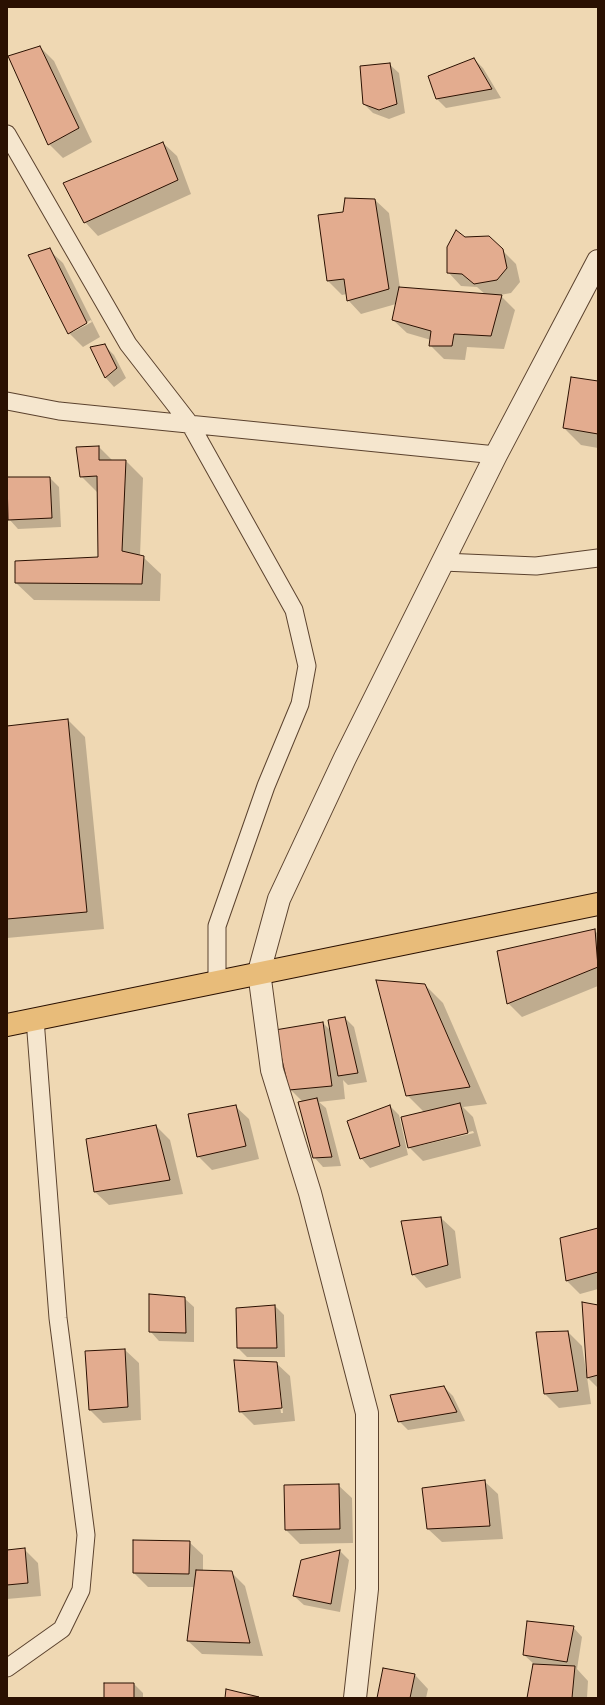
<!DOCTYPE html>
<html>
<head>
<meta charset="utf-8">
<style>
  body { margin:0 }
  #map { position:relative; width:605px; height:1705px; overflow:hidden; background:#efd8b3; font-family:"IM FELL English",serif }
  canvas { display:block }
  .frame { position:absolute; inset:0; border:8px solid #2a1001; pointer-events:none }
</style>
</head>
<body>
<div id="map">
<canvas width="605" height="1705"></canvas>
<div class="frame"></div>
</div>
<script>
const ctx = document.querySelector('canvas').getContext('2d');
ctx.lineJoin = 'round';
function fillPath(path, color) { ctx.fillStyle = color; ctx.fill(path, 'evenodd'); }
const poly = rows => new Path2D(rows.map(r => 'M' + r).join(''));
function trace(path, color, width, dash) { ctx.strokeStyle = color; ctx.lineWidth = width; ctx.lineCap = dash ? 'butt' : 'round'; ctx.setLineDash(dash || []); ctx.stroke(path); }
const shadow = poly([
  [40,47,54,61,92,142,63,158,49,144,9,56],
  [474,59,483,68,501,98,446,108,437,99,430,76],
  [389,64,399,73,405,113,389,119,373,113,364,104],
  [163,143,177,156,191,194,98,236,85,222],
  [375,200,389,213,400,288,486,295,477,287,461,286,448,272,465,238,502,250,516,264,520,282,511,293,500,295,515,310,504,349,467,347,465,360,444,359,430,345,431,340,407,333,393,320,396,304,361,314,348,300,347,294,342,295,328,281,319,216,344,213],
  [49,250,63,263,100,337,83,347,69,333],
  [91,320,92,322,73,332,73,330],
  [104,345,114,355,126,378,114,387,105,377],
  [598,382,598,448,581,445,564,428],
  [77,447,99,447,113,461,126,461,143,478,140,556,143,557,161,574,160,601,34,600,16,583,99,558,99,494,81,476],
  [50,478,59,487,61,527,18,529,9,519],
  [68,720,85,737,104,929,7,938,7,727],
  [594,930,598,934,598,986,522,1017,508,1003],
  [425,985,443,1003,487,1104,463,1107,473,1117,481,1146,423,1161,409,1147,424,1112,407,1095],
  [473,1131,474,1133,418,1146,418,1144],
  [345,1018,354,1027,367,1082,348,1085,343,1080,345,1099,319,1102,326,1108,341,1166,323,1167,314,1157,303,1102,290,1089,323,1023,331,1031],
  [235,1106,249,1119,259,1159,212,1170,198,1156],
  [390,1106,399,1115,408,1155,370,1168,361,1158],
  [156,1126,170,1140,183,1194,109,1205,95,1192],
  [441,1218,455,1231,461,1278,426,1288,413,1274],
  [598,1229,598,1289,580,1294,567,1281],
  [184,1298,194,1307,194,1342,159,1341,150,1331],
  [275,1306,284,1315,285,1357,247,1357,238,1348],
  [598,1306,598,1388,587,1377,591,1404,559,1408,545,1394,568,1332,582,1346,586,1371,587,1371],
  [125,1350,139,1363,141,1420,103,1423,90,1410],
  [276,1363,290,1376,295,1421,254,1425,240,1411],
  [277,1375,279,1375,283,1413,281,1413],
  [444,1387,453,1396,465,1421,408,1430,399,1421],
  [484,1481,498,1494,503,1539,442,1542,428,1529],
  [338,1485,352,1498,353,1543,300,1544,286,1530],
  [189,1542,203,1555,203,1571,231,1572,245,1586,263,1656,202,1654,188,1641,195,1587,148,1587,134,1573],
  [24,1549,38,1563,41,1596,7,1599,7,1551],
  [340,1551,349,1560,340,1612,304,1605,294,1596,302,1560],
  [573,1627,582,1637,577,1669,588,1681,587,1698,528,1698,534,1664,524,1655],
  [415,1675,428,1689,426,1698,378,1698],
  [134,1684,143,1693,143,1698,105,1698],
  [227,1690,258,1698,226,1698]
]);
const building = poly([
  [40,46,79,128,48,145,8,56,40,46],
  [474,58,492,89,436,99,428,76,474,58],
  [390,63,397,104,379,110,363,104,360,66,390,63],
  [163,142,178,180,84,223,63,183,163,142],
  [345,198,375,199,389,289,347,301,344,279,327,281,318,215,343,212,345,198],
  [456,230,465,237,489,236,503,249,507,268,497,280,474,284,462,274,447,273,447,247,456,230],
  [50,248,87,323,68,334,28,255,50,248],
  [399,287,502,295,491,336,454,334,452,346,429,346,431,331,392,320,399,287],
  [105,344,117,368,105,378,90,347,105,344],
  [571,377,598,381,598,434,563,428,571,377],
  [99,446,99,460,126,460,122,551,144,556,142,584,15,583,15,561,98,557,97,476,80,477,76,447,99,446],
  [7,477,50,477,52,518,8,520,7,477],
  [68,719,87,912,7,919,7,726,68,719],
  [595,929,598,967,507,1004,497,951,595,929],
  [376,980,425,984,470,1087,406,1096,376,980],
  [345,1017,358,1073,338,1076,328,1020,345,1017],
  [323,1022,332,1086,289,1090,275,1030,323,1022],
  [317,1098,332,1157,313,1158,298,1102,317,1098],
  [460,1103,468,1133,408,1148,401,1117,460,1103],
  [236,1105,246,1146,197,1157,188,1114,236,1105],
  [390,1105,400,1146,360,1159,347,1121,390,1105],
  [156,1125,170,1180,94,1192,86,1139,156,1125],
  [441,1217,448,1265,412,1275,401,1221,441,1217],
  [598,1228,598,1272,566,1281,560,1238,598,1228],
  [149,1294,185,1297,186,1333,149,1332,149,1294],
  [582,1302,598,1305,598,1375,587,1378,582,1302],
  [275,1305,277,1348,237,1348,236,1308,275,1305],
  [568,1331,578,1391,544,1394,536,1332,568,1331],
  [125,1349,128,1407,89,1410,85,1351,125,1349],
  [234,1360,277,1362,282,1408,239,1412,234,1360],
  [444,1386,457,1412,398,1422,390,1395,444,1386],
  [485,1480,490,1526,427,1529,422,1488,485,1480],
  [339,1484,340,1529,285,1530,284,1485,339,1484],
  [133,1540,190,1541,189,1574,133,1573,133,1540],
  [25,1548,28,1583,7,1585,7,1550,25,1548],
  [340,1550,331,1604,293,1596,301,1560,340,1550],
  [196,1570,232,1571,250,1643,187,1641,196,1570],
  [527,1621,574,1626,567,1662,523,1655,527,1621],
  [533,1664,575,1666,572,1698,527,1698,533,1664],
  [383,1668,415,1674,410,1698,377,1698,383,1668],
  [104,1683,134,1683,134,1698,104,1698,104,1683],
  [226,1689,259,1697,225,1698,226,1689]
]);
const minor = poly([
  [7,134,128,344,190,424,294,610,307,666,300,704,266,786,217,926,217,981],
  [7,401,59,411,496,455],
  [443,562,536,566,598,558],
  [7,1668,62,1629,81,1590,86,1535,58,1318,35,1019]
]);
const tertiary = poly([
  [355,1698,367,1589,367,1413,310,1193,272,1070,259,972,279,899,345,758,496,455,598,261]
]);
const primary = poly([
  [7,1025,598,904]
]);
fillPath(shadow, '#0003');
fillPath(building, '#e3ac8f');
trace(building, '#2a1001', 1);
trace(minor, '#5b422e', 19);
trace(tertiary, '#5b422e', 24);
trace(primary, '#2a1001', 24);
trace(minor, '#f5e6ce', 17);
trace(tertiary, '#f5e6ce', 22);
trace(primary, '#e8bc7a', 22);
</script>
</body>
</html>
